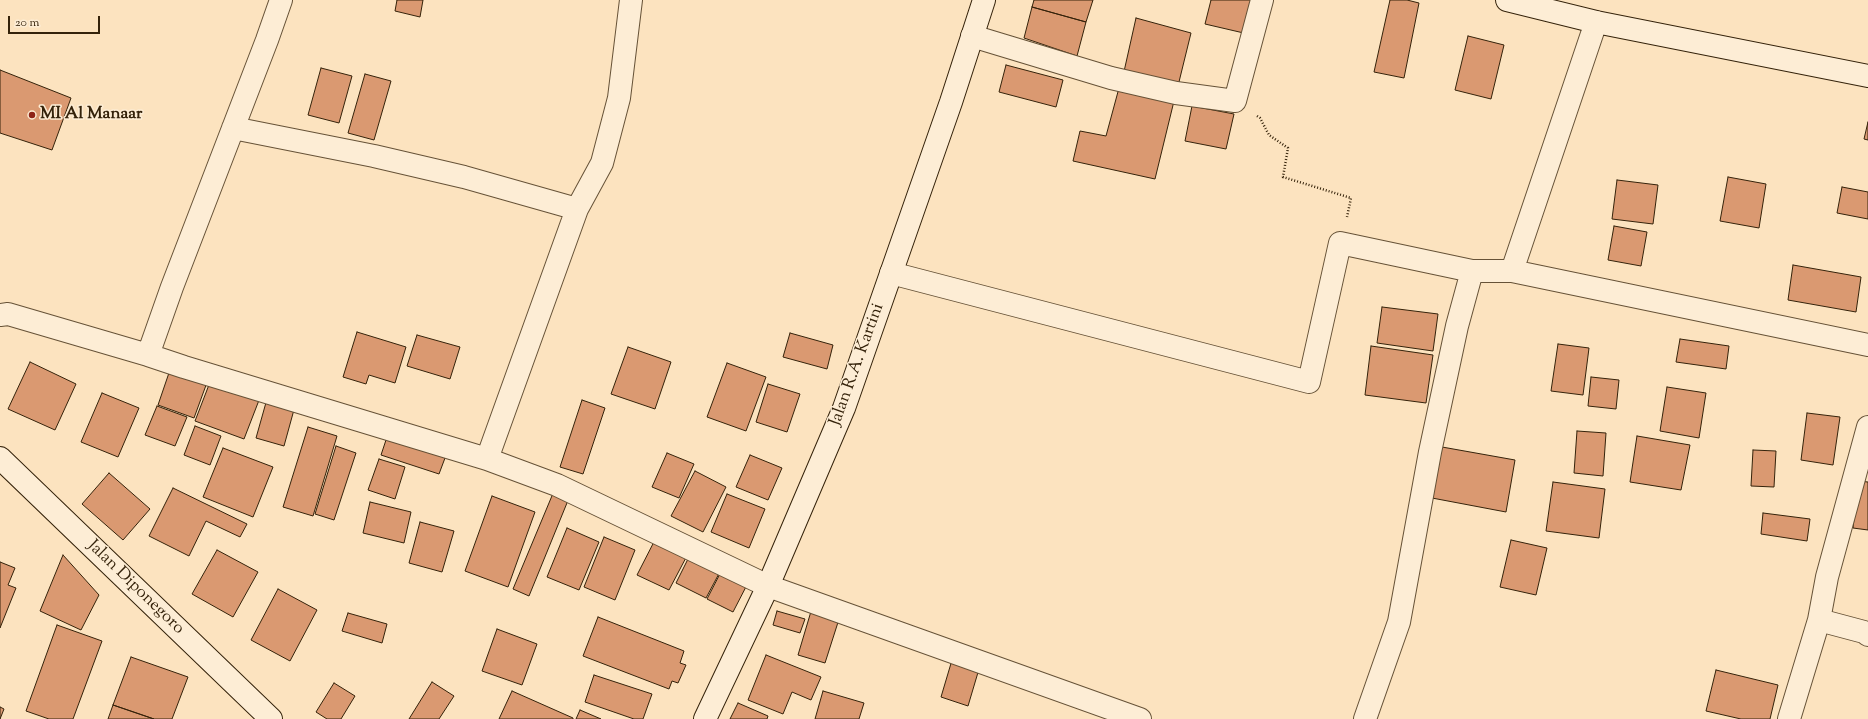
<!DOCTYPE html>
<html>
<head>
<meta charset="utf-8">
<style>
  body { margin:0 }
  #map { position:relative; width:1868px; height:719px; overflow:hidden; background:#fce3bf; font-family:"Sorts Mill Goudy",serif }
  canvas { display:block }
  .scale { position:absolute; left:8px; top:16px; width:92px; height:18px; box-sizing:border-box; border:2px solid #34220a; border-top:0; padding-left:5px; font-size:12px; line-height:14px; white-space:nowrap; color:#34220a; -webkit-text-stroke:3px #fdedd5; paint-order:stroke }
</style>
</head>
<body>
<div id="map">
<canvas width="1868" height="719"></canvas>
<div class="scale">20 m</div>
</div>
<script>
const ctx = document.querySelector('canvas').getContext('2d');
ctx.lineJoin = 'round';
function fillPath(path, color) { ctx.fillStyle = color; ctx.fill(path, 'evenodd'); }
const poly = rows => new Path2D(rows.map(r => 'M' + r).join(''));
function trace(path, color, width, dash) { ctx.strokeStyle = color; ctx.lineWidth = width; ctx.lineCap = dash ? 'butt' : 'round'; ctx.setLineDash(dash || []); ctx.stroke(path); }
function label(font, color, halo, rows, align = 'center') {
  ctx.font = font + ' "Sorts Mill Goudy",serif'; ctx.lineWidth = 3; ctx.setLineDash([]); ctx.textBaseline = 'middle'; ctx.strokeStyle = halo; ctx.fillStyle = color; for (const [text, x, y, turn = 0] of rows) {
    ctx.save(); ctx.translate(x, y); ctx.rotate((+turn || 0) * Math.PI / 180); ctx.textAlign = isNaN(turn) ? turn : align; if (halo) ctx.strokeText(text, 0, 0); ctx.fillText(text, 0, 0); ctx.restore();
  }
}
const building = poly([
  [397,0,423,0,420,17,395,11,397,0],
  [1034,0,1093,0,1086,22,1032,7,1034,0],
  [1211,0,1258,0,1248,34,1205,24,1211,0],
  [1390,0,1407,0,1419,3,1404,78,1374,72,1390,0],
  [1032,7,1086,22,1077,56,1024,38,1032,7],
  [1136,18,1191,33,1177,90,1123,76,1136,18],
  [1468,36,1504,45,1491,99,1455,90,1468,36],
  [1006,65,1063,80,1056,107,999,92,1006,65],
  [321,68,352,76,339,123,308,115,321,68],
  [0,70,71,98,52,150,0,133,0,70],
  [365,74,391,81,374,140,348,133,365,74],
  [1119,88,1174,101,1155,179,1073,161,1080,131,1106,136,1119,88],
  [1192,106,1234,114,1226,149,1185,141,1192,106],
  [1868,122,1868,140,1864,139,1868,122],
  [1728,177,1766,184,1759,228,1720,221,1728,177],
  [1617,180,1658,185,1653,224,1612,219,1617,180],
  [1842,187,1868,192,1868,219,1837,213,1842,187],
  [1614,226,1647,232,1641,266,1608,260,1614,226],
  [1793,265,1861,277,1856,312,1788,300,1793,265],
  [1382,307,1438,314,1433,351,1377,343,1382,307],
  [357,332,406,347,395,383,369,375,366,384,343,377,357,332],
  [790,333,833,345,827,369,783,357,790,333],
  [417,335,460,347,450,379,407,366,417,335],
  [1680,339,1729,346,1726,369,1676,362,1680,339],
  [1558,344,1589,348,1583,395,1551,391,1558,344],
  [1371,346,1433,355,1426,403,1365,395,1371,346],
  [628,347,671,362,655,409,611,394,628,347],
  [30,362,76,384,55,430,8,409,30,362],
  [727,363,766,377,746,431,707,417,727,363],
  [172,364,209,377,194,418,158,405,172,364],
  [212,377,261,395,244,439,195,421,212,377],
  [1591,377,1619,380,1616,409,1588,406,1591,377],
  [768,384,800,394,787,432,756,422,768,384],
  [1667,387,1706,393,1699,438,1660,431,1667,387],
  [102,393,139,408,118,457,81,442,102,393],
  [267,399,295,406,284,446,256,438,267,399],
  [582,400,605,408,583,474,560,467,582,400],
  [157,406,187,417,175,446,145,435,157,406],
  [1807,413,1840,417,1833,465,1801,460,1807,413],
  [195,426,221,436,210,465,184,455,195,426],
  [308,427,337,436,313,516,283,507,308,427],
  [389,431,448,450,439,474,381,455,389,431],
  [1577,431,1606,433,1603,476,1574,473,1577,431],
  [1637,436,1690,445,1681,490,1630,482,1637,436],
  [336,446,356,453,334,520,315,514,336,446],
  [1442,447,1515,460,1506,512,1432,498,1442,447],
  [223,448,273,467,253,517,203,497,223,448],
  [1753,450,1776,451,1774,487,1751,486,1753,450],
  [667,453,694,464,679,498,652,487,667,453],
  [750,455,782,468,768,500,736,487,750,455],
  [379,459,405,467,395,499,368,490,379,459],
  [695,471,726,487,703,532,671,516,695,471],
  [109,473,150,509,123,540,82,504,109,473],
  [1858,481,1868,482,1868,530,1853,528,1858,481],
  [1553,482,1605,489,1599,538,1546,531,1553,482],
  [173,488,247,524,240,537,206,521,189,556,149,536,173,488],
  [554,491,569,498,529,596,513,589,554,491],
  [727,494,765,509,749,548,711,532,727,494],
  [492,496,535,512,508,587,465,571,492,496],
  [370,502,411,512,404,543,363,533,370,502],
  [1763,513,1810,519,1807,541,1761,534,1763,513],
  [420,522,454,531,442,572,409,563,420,522],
  [567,528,599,542,579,590,547,577,567,528],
  [658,534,690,550,669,590,637,575,658,534],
  [604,537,635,550,615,600,584,587,604,537],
  [1511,540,1547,548,1536,595,1500,587,1511,540],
  [217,550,258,572,233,617,192,594,217,550],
  [692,551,723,566,706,598,676,583,692,551],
  [63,555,99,595,81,630,40,611,63,555],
  [0,562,15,568,8,585,16,588,0,628,0,562],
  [724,566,750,579,733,612,707,599,724,566],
  [278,589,317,610,290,661,251,640,278,589],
  [812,608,840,616,825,663,798,655,812,608],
  [777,611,805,619,800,633,773,625,777,611],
  [348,613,387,624,382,643,342,631,348,613],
  [598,617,684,651,680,663,686,665,678,683,672,681,669,689,583,656,598,617],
  [57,625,102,641,73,719,49,719,26,711,57,625],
  [497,629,537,644,522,685,482,671,497,629],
  [766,655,821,677,811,700,792,692,783,714,748,700,766,655],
  [131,657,188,677,172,719,154,719,113,705,131,657],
  [952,660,979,669,968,706,941,697,952,660],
  [1716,670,1778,685,1770,719,1741,719,1706,711,1716,670],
  [594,675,652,694,643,719,634,719,585,702,594,675],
  [432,682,454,696,439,719,409,719,432,682],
  [334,683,355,696,341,719,327,719,316,712,334,683],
  [512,691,573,718,573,719,499,719,512,691],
  [823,691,864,703,859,719,815,719,823,691],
  [738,703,768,716,767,719,730,719,738,703],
  [113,705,154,719,108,719,113,705],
  [0,707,4,709,0,719,0,707],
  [580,710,601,719,576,719,580,710]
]);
const path = poly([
  [1257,116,1260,118,1269,135,1288,148,1283,177,1351,198,1347,217]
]);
const street = poly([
  [281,0,267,40,172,287,148,355,184,367,487,459,557,485,768,586,1140,719],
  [972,36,1111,78,1176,93,1235,101,1262,0],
  [233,128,374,156,464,177,577,209],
  [1512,271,1596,22],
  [891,273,1309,382,1340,243,1472,271],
  [0,315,8,314,148,355],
  [487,459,577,209,602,163,619,98,631,0],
  [1819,620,1864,632,1868,635],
  [1365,719,1399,622,1430,452,1457,326,1472,271,1512,271,1868,345],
  [1789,719,1819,620,1827,577,1868,427]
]);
const secondary = poly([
  [1507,0,1596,22,1868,76],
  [0,458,271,719],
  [705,719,768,586,844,408,951,102,984,0]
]);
const markers = [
  [32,115,4,"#8f2418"]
];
const poiNames = [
  ["MI Al Manaar",40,115]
];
const streetNames = [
  ["Jalan R.A. Kartini",858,365,-70],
  ["Jalan Diponegoro",135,588,44]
];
fillPath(building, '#da9971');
trace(building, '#34220a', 1);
trace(street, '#665237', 24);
trace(secondary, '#34220a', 24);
trace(path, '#34220a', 2.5, [1, 2]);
trace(street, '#fdedd5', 22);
trace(secondary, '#fdedd5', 22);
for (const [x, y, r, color] of markers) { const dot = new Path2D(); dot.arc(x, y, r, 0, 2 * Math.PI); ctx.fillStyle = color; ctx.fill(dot); trace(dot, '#fdedd5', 1.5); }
label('bold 17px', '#34220a', '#fdedd5', poiNames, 'left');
label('17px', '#34220a', '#fdedd5', streetNames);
</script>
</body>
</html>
